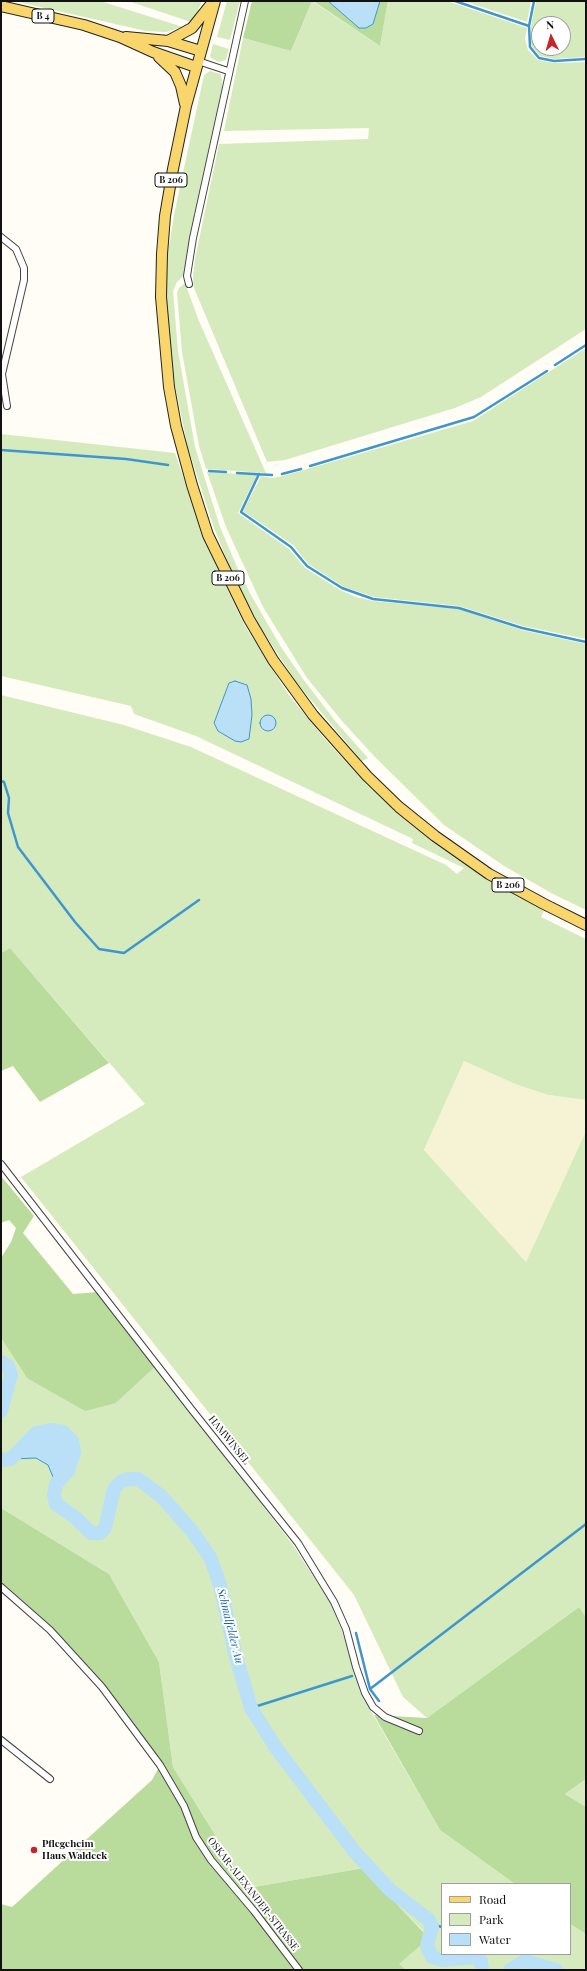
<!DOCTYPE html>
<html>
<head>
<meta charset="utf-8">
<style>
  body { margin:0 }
  #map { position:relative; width:587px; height:1971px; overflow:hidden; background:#fffdf5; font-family:"Playfair Display",serif }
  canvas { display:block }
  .frame { position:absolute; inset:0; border:2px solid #111; pointer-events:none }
  .legend { position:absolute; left:441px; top:1883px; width:130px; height:72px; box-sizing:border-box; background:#fff; border:1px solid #a0a0a0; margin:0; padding:5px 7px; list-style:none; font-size:12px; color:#111 }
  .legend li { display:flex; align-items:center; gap:8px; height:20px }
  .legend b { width:20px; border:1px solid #a0a0a0 }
  .north { position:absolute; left:531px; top:16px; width:40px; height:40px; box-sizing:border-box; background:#fff; border:1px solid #a0a0a0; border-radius:50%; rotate:355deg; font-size:11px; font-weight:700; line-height:16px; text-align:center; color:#111 }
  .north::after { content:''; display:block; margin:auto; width:14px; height:18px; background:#c4262e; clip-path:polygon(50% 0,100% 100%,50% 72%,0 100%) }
</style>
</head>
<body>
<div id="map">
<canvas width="587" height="1971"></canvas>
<div class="frame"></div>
<ul class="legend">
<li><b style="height:5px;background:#f9d66b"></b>Road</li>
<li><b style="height:11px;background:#d5ebbd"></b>Park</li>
<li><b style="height:11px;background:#b9e0f7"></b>Water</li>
</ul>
<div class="north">N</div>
</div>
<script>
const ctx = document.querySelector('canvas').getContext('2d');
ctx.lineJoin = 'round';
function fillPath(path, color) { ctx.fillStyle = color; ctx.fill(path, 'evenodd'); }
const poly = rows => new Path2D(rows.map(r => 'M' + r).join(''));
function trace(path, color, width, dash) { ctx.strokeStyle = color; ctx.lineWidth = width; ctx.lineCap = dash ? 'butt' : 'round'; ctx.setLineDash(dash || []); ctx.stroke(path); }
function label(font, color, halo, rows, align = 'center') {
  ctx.font = font + ' "Playfair Display",serif'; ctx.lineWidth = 4; ctx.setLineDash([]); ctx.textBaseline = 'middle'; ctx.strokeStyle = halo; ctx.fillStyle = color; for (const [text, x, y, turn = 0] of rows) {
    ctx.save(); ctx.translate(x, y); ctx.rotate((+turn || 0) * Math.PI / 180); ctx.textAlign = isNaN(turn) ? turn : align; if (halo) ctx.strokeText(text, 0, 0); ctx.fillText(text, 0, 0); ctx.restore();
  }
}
const farmland = poly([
  [464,1061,515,1084,548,1095,586,1100,586,1131,526,1262,424,1150]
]);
const green = poly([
  [14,1,100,1,183,27,166,32,146,31],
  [128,1,202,1,196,15,191,22],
  [227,1,240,1,230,40,217,37],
  [312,1,380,46,388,1,447,1,527,28,525,39,528,50,538,60,554,63,586,62,586,329,481,397,455,408,285,460,267,462,194,288,193,278,195,259,219,144,368,139,369,128,224,131,243,38,291,51],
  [464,1,531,1,527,22],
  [536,1,586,1,586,57,554,59,540,56,532,47,530,39,531,26],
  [539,24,563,24,563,48,539,48],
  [213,44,229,49,226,60,219,62,211,58,210,56],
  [210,71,220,74,222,79,222,88,191,238,185,274,177,282,173,291,178,351,195,447,220,527,237,567,251,595,281,647,303,679,336,722,368,758,362,761,296,682,259,625,230,567,214,528,188,448,175,386,169,336,166,296,168,253,174,215,204,75],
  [185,283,199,321,266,473,206,469,199,446,182,352,177,293,179,288],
  [586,348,586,639,523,626,459,606,374,597,344,587,308,564,293,545,243,511,261,476,272,478,283,476,473,421],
  [1,434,175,453,206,544,245,626,288,694,324,738,367,785,413,826,488,879,544,911,541,917,586,939,586,1100,548,1095,515,1084,464,1061,424,1150,526,1262,586,1131,586,1617,579,1607,427,1718,403,1697,354,1595,21,1177,145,1104,10,948,1,953,1,695,124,725,191,747,446,865,457,874,464,868,412,843,413,839,196,736,134,714,131,706,1,676],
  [207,472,257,475,238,513,289,549,305,568,340,590,356,597,373,601,459,609,522,630,586,644,586,910,553,894,504,866,444,825,375,757,342,721,307,678,263,607,226,527],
  [1,1338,27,1378,116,1403,156,1366,293,1545,331,1604,342,1631,361,1694,440,1830,515,1884,442,1884,442,1954,570,1954,570,1924,586,1934,586,1970,406,1970,398,1964,429,1937,390,1897,364,1868,248,1888,173,1767,159,1662,109,1574,1,1508],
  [586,1779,586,1807,565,1794]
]);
const forest = poly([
  [252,1,312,1,291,51,243,38],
  [313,1,328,1,360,28,373,24,380,1,388,1,380,46],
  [10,948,109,1063,40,1102,13,1066,1,1071,1,953],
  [1,1176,34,1216,23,1233,73,1294,98,1292,156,1366,116,1403,85,1411,27,1378,1,1338,1,1258,11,1242,16,1228,9,1220,1,1223],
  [1,1508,109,1574,159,1662,173,1767,248,1888,364,1868,390,1897,429,1938,399,1964,406,1970,1,1970,1,1904,12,1907,152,1780,160,1765,102,1687,50,1630,1,1587],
  [579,1607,586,1617,586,1779,565,1794,586,1807,586,1934,570,1924,570,1884,515,1884,440,1830,374,1715,427,1718]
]);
const water = poly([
  [328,1,380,1,373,24,366,28,359,28,328,1],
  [235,681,247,685,251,699,252,715,249,739,241,742,235,741,218,731,214,723,229,683,235,681],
  '260 723a8 8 0 1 1 16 0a8 8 0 1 1-16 0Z',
  [52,1430,63,1432,72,1441,74,1453,68,1471,56,1484,48,1465,36,1458,11,1459,36,1433,52,1430]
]);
const stream = poly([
  [455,1,529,26,534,1],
  [529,26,530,47,539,58,554,61,586,59],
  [555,365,586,345],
  [1,450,126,459,168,465],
  [310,466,474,417,547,371],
  [209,471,226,472],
  [237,473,272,475],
  [259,474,241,512,291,547,307,566,342,588,373,599,459,608,522,628,586,642],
  [282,474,301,469],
  [1,781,4,782,9,798,8,813,18,847,75,922,99,949,124,953,199,900],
  [356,1633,370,1689,379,1701],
  [370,1689,586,1524],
  [251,1708,352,1676],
  [431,1924,442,1927]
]);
const river = poly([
  [1,1362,8,1366,11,1375,1,1411],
  [1,1460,11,1459,36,1433,52,1430,63,1432,72,1441,74,1453,68,1471,56,1484,54,1495,56,1504,76,1518,91,1533,100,1533,105,1528,114,1489,120,1482,129,1479,138,1479,161,1496,192,1531,210,1557,220,1585,235,1653,251,1708,276,1748,354,1851,390,1890,429,1920,432,1927,427,1946,432,1957,442,1960,477,1957,481,1961,482,1970],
  [510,1970,525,1961,556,1970]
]);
const minor = poly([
  [198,61,228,71],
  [1,237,16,249,24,268,24,280,2,374,7,406],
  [189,284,187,276,193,238,245,1],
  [1,1164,192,1410,298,1543,334,1602,346,1629,356,1667,365,1693,373,1707,385,1717,419,1731],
  [1,1587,50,1630,102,1687,160,1765,184,1806,196,1837,211,1860,254,1911,299,1970],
  [1,1740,50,1779]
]);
const primary = poly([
  [215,1,186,106,173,169,165,216,162,254,161,297,169,387,176,426,192,485,208,535,249,619,273,660,313,715,367,776,399,807,435,836,489,874,544,904,586,925],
  [1,6,84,25,120,37,153,52,196,67],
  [126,37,168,41,201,51],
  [168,41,192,28,212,3],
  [159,57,175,72,181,86,185,104]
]);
const markers = [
  [34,1850,4,"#c4262e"]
];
const shields = [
  [43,16,22],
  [171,180,32],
  [228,578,32],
  [508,885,32]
];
const shieldNames = [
  ["B 4",43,16],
  ["B 206",171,180],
  ["B 206",228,578],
  ["B 206",508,885]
];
const streetNames = [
  ["HAMWINSEL",229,1440,51],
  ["OSKAR-ALEXANDER-STRASSE",253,1894,52]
];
const poiNames = [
  ["Pflegeheim",42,1844],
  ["Haus Waldeck",42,1856]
];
const waterNames = [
  ["Schmalfelder Au",230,1626,76]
];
fillPath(farmland, '#f6f3d4');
fillPath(green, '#d5ebbd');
fillPath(forest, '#b9dc9c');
fillPath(water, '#b9e0f7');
trace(water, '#3f96cf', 1);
trace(stream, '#3f96cf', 2.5);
trace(river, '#b9e0f7', 14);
trace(minor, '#444', 8);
trace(primary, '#222', 12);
trace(minor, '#fff', 6);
trace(primary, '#f9d66b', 10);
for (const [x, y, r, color] of markers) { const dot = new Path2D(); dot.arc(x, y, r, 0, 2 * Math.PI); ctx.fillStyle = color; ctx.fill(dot); trace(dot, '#fff', 1.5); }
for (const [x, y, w] of shields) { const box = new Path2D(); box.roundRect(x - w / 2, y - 7, w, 14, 3); ctx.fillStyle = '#fff'; ctx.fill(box); trace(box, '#111', 1); }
label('bold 9px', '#111', null, shieldNames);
label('10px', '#111', '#fff', streetNames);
label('bold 10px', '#111', '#fff', poiNames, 'left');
label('italic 11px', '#1768a6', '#fff', waterNames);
</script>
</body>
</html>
